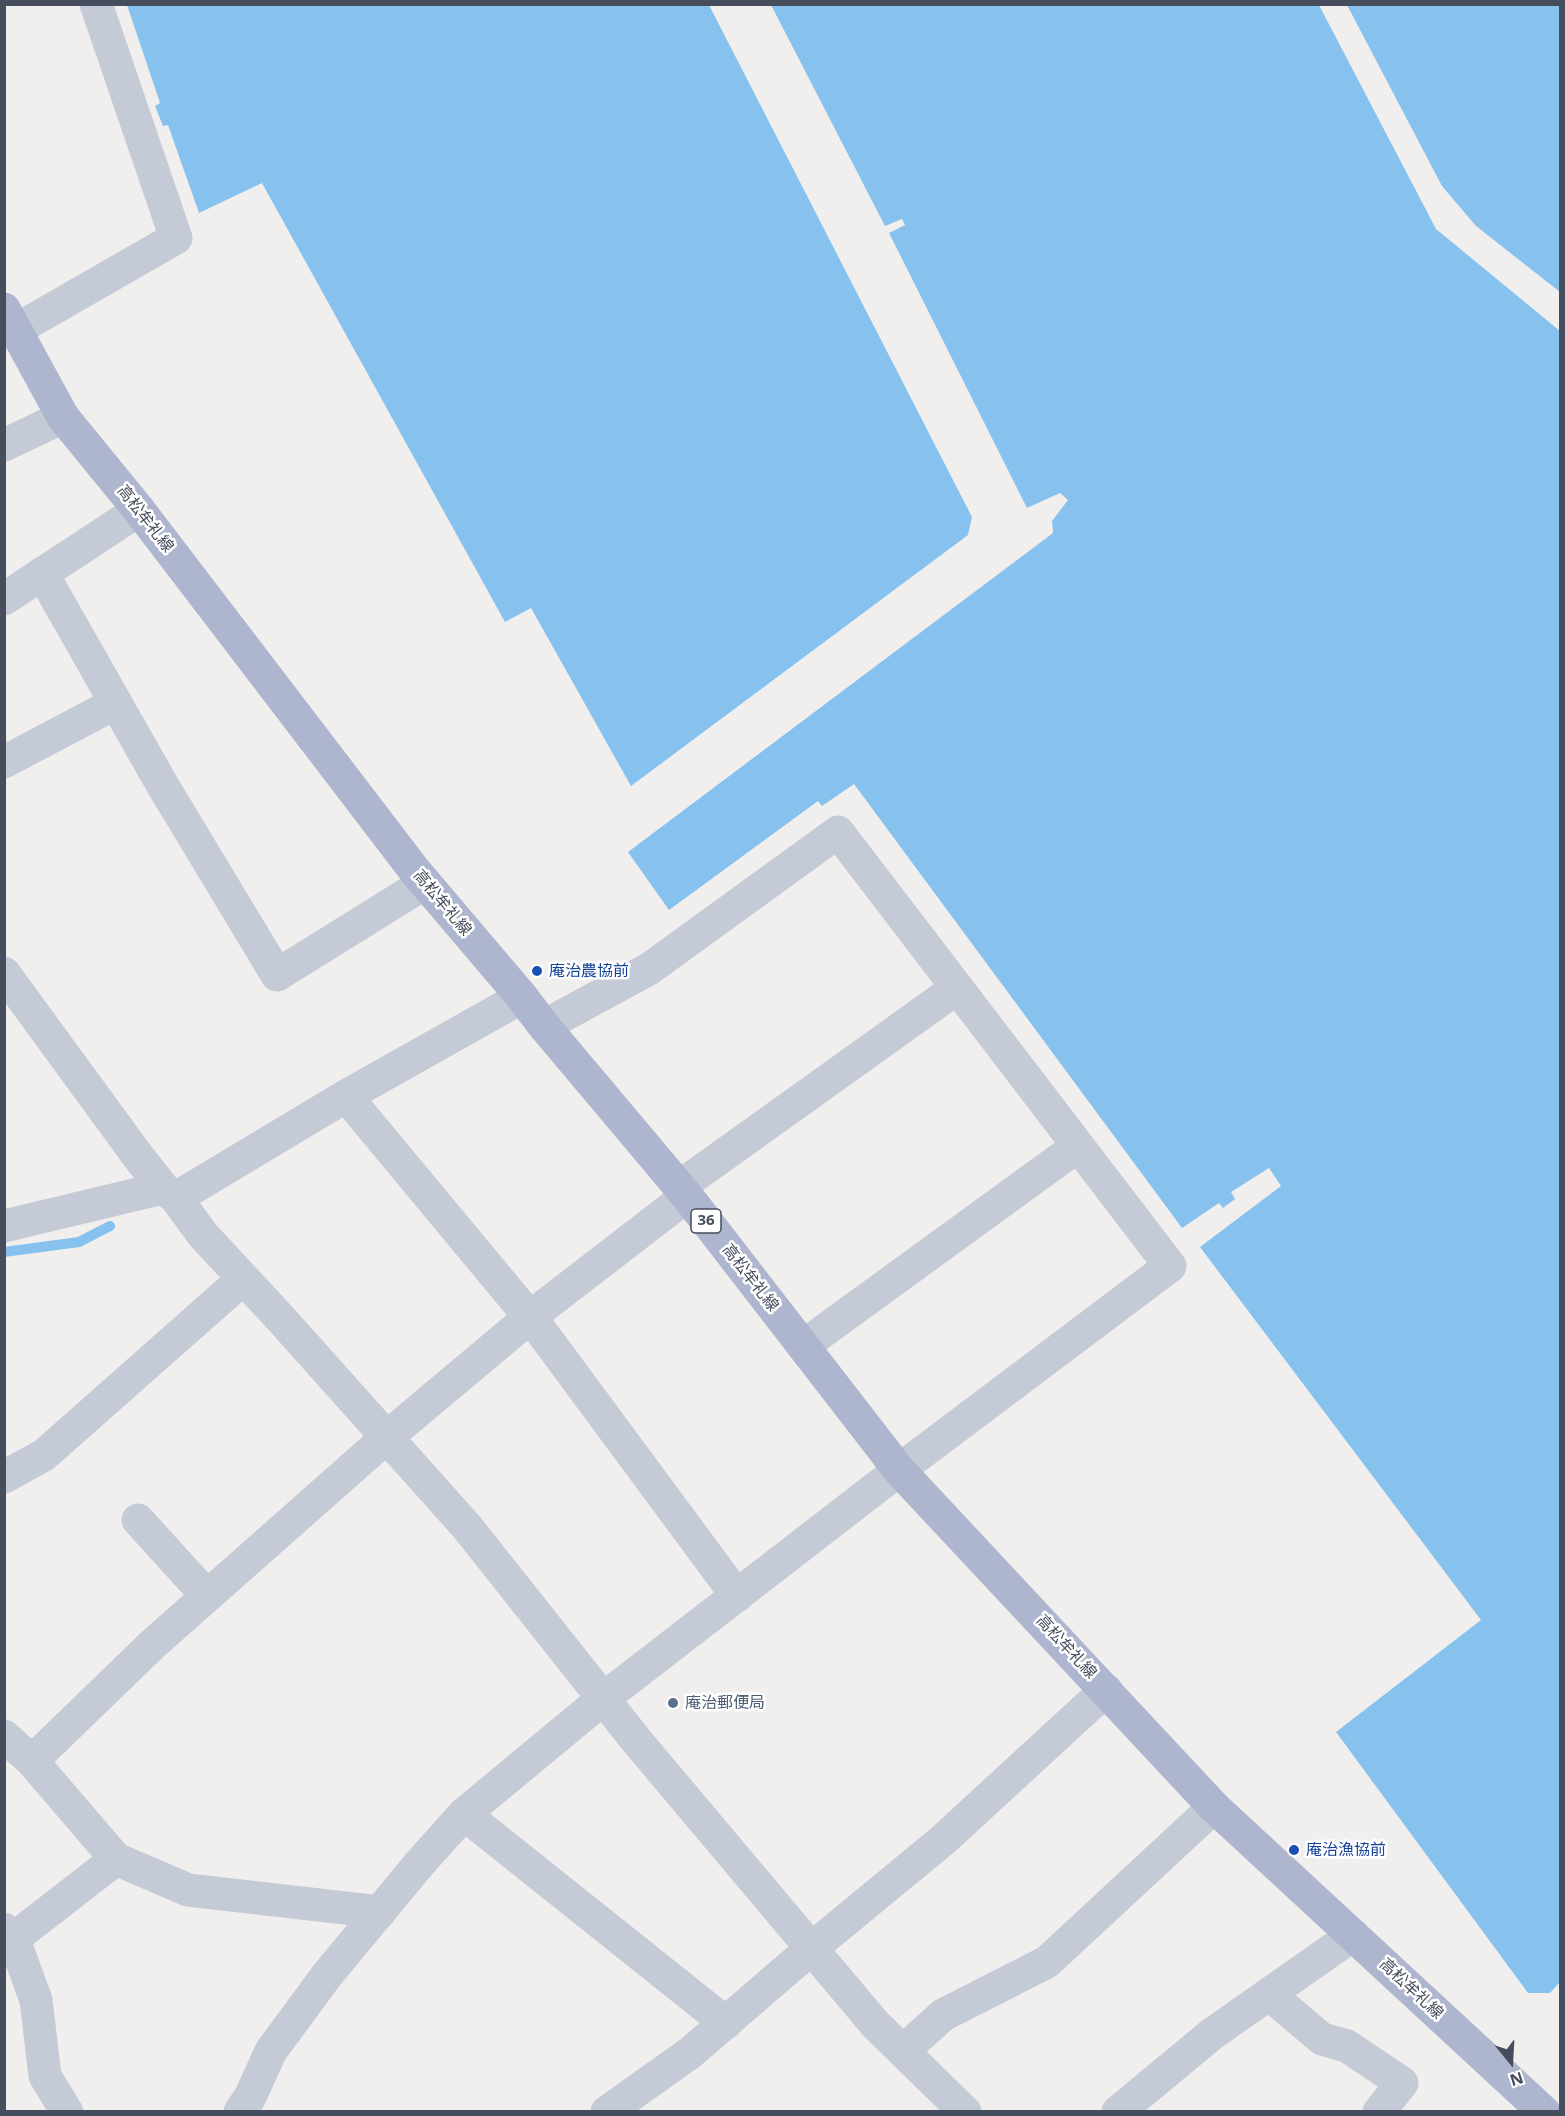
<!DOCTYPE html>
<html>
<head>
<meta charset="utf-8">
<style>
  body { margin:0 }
  #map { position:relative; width:1565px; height:2116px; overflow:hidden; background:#f1efee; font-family:"Noto Sans",sans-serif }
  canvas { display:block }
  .frame { position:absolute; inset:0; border:6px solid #464d5c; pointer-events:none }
  .north { position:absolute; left:1481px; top:2032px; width:60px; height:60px; -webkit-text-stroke:4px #fff; paint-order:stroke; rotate:162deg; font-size:16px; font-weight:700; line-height:24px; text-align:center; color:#464d5c }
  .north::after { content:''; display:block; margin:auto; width:21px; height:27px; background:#464d5c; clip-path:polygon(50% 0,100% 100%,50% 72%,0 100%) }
</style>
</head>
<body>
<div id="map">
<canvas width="1565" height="2116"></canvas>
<div class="frame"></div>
<div class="north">N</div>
</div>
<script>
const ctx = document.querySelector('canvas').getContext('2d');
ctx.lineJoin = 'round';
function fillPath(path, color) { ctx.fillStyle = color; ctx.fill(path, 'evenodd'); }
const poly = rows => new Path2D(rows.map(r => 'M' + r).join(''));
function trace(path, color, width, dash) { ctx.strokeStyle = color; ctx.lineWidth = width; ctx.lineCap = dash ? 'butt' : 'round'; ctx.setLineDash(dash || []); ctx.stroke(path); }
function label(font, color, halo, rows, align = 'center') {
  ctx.font = font + ' "Noto Sans","Noto Sans JP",sans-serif'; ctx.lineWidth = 5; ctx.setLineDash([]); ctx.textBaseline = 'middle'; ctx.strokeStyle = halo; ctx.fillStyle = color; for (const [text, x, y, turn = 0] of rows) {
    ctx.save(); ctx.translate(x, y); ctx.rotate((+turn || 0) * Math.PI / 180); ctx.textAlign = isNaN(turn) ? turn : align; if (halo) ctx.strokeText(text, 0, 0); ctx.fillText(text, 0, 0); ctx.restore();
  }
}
const water = poly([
  [127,5,709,5,972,517,968,535,631,786,531,608,505,622,262,183,199,213,168,125,163,126,155,106,160,103],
  [771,5,1560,5,1560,1982,1550,1993,1528,1993,1336,1732,1481,1620,1200,1247,1281,1186,1269,1168,1231,1192,1235,1199,1223,1208,1219,1203,1182,1228,854,784,822,806,818,801,669,910,628,852,1053,533,1052,521,1068,500,1060,493,1027,508,889,233,905,225,902,219,885,226]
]);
const pier = poly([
  [1319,5,1347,5,1442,186,1476,226,1560,292,1560,331,1436,229]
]);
const stream = poly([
  [4,1252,79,1242,110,1226]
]);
const street = poly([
  [14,331,176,238,96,4],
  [4,445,63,417],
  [42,573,163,786,277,975,425,883],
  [4,599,139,510],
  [4,762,116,703],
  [4,973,137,1155,163,1188,176,1198,203,1235,282,1320,467,1527,636,1740,875,2024,965,2112],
  [346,1096,538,1327,737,1596],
  [679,1187,957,988],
  [176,1198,346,1096,522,997],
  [4,1226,163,1188],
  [803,1346,1078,1146],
  [4,1477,44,1455,243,1279],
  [138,1520,207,1596],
  [4,1736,32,1761],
  [464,1814,726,2023],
  [116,1859,188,1890,380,1912],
  [4,1929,14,1940,36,2000,45,2076,67,2112],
  [4,1946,116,1859,32,1761,153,1644,387,1437,530,1317,687,1196],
  [1270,1995,1322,2039,1347,2046,1402,2083,1379,2112],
  [903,2051,943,2015,1047,1962,1214,1807],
  [240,2112,250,2097,271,2051,327,1975,420,1863,464,1814,604,1698,899,1470,1170,1266,838,832,649,969,544,1026],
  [607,2112,690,2053,812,1948,943,1840,1106,1690],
  [1118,2112,1212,2034,1353,1935]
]);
const primary = poly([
  [4,309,63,417,139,510,415,871,522,997,544,1026,687,1196,899,1470,1214,1807,1544,2112]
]);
const markers = [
  [537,971,6,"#1a4fb4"],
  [673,1703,6,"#5c6f8a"],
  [1294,1850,6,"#1a4fb4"]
];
const shields = [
  [706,1221,30]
];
const shieldNames = [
  ["36",706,1221]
];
const streetNames = [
  ["高松牟礼線",145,519,52],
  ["高松牟礼線",442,903,50],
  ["高松牟礼線",750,1278,52],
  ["高松牟礼線",1066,1647,47],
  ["高松牟礼線",1411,1989,43]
];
const transitNames = [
  ["庵治農協前",549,971],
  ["庵治漁協前",1306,1850]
];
const serviceNames = [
  ["庵治郵便局",685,1703]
];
fillPath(water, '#87c2ee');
fillPath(pier, '#f1efee');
trace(stream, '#87c2ee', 10);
trace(street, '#c4cad6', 33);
trace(primary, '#adb6ce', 33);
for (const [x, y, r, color] of markers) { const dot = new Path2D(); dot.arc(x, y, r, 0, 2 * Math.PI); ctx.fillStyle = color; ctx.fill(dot); trace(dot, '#fff', 2); }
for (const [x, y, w] of shields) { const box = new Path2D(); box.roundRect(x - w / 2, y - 12, w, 24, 4.5); ctx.fillStyle = '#fff'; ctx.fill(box); trace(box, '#464d5c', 1.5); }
label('bold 15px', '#464d5c', null, shieldNames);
label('16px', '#464d5c', '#fff', streetNames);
label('16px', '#164399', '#fff', transitNames, 'left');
label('16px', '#4e5e75', '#fff', serviceNames, 'left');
</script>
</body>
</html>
